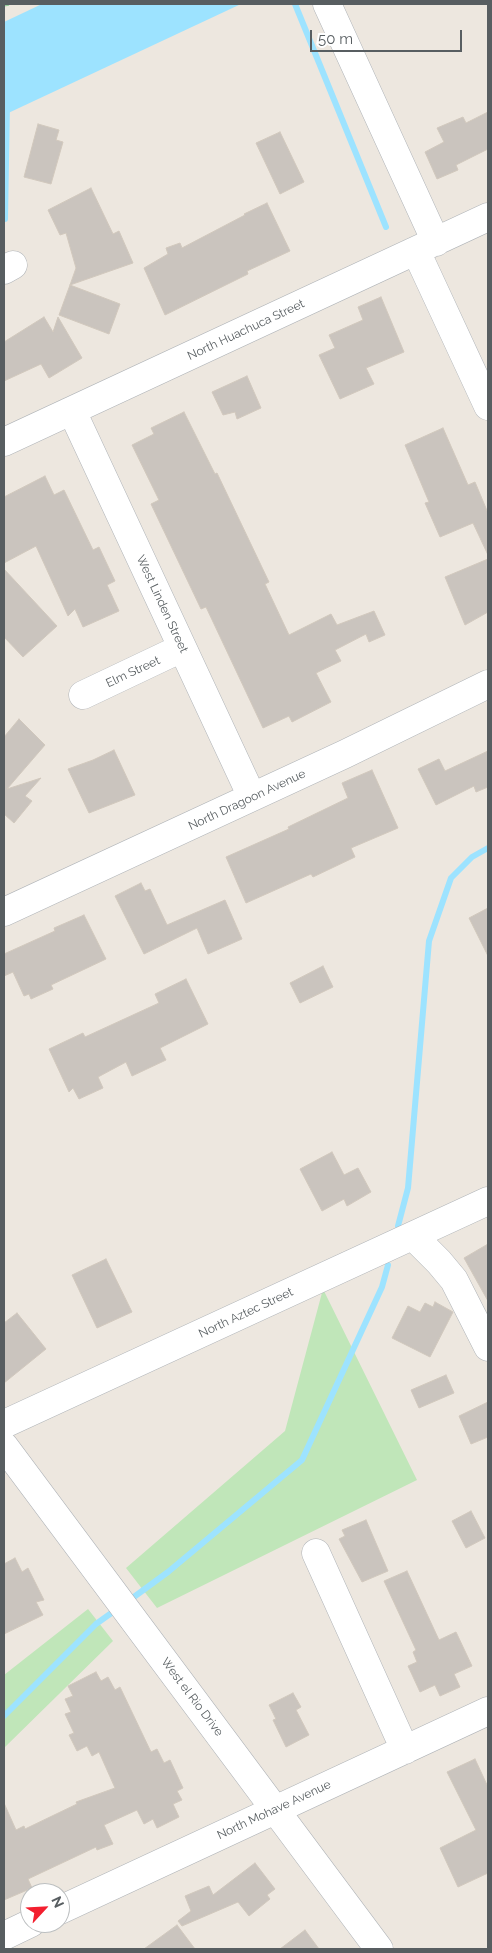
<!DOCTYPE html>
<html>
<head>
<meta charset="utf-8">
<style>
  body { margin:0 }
  #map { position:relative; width:492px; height:1953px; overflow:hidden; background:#ede7df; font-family:Raleway,sans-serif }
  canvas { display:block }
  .frame { position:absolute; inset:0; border:5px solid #585e61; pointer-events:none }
  .north { position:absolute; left:20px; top:1883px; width:50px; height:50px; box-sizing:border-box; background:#fff; border:1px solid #bcbfc0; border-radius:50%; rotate:65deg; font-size:14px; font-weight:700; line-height:20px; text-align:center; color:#585e61 }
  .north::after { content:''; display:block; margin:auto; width:18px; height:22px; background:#f31f2f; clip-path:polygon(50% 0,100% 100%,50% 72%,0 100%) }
  .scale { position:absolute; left:310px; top:30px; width:152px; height:22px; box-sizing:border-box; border:2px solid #585e61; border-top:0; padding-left:6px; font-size:15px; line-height:18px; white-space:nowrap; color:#585e61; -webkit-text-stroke:4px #fff; paint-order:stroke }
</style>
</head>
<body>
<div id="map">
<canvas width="492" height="1953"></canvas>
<div class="frame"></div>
<div class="north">N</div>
<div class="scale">50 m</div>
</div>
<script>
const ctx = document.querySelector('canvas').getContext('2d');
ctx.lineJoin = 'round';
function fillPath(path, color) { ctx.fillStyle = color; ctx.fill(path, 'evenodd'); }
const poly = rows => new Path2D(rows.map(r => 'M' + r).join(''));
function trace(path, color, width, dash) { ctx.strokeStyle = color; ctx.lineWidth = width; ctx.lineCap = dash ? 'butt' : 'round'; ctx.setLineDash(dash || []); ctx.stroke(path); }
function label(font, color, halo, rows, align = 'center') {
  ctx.font = font + ' Raleway,sans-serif'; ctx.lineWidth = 4; ctx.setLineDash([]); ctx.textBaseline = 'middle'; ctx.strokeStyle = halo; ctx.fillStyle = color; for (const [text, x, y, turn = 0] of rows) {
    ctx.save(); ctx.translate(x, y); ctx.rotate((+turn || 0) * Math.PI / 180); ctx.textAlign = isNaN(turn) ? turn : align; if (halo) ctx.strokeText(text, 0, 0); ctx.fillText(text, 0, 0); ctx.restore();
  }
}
const green = poly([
  [323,1289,417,1480,157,1608,126,1568,285,1431],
  [88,1609,113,1641,4,1748,4,1675]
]);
const water = poly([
  [42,4,241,4,4,115,4,22]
]);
const stream = poly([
  [295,4,386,227],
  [5,219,7,105],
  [398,1226,408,1188,429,941,451,878,472,857,488,848],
  [127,1602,168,1572,302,1460,382,1287,388,1265],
  [4,1716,96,1624,117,1609]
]);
const building = poly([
  [488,112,488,149,456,165,458,170,437,179,425,152,444,142,437,128,463,117,466,123,488,112],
  [38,124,59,130,56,140,63,142,51,184,24,177,38,124],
  [280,132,304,182,280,194,256,143,280,132],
  [91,188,113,234,119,231,133,263,70,285,76,268,66,233,60,235,48,210,91,188],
  [267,203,290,251,247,271,248,274,165,315,144,268,168,254,166,248,180,243,182,248,245,215,244,214,267,203],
  [70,285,120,304,109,334,59,315,70,285],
  [381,297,404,352,366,368,374,384,340,399,319,355,335,348,329,335,363,320,358,307,381,297],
  [44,317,53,332,58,317,82,358,49,378,41,364,4,381,4,342,44,317],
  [247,376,261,408,237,419,235,412,223,415,212,392,247,376],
  [184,412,215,474,217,473,269,582,265,584,289,635,331,614,337,625,374,611,385,635,369,642,366,634,335,650,341,661,316,673,331,702,292,722,289,716,263,728,206,607,201,609,151,504,159,500,132,445,154,434,151,428,184,412],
  [443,428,468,485,475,482,488,513,488,555,473,523,440,537,425,503,429,502,405,445,443,428],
  [45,476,54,495,64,490,93,550,99,547,115,581,107,585,119,611,83,627,75,609,68,616,36,546,4,563,4,497,45,476],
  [488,559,488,612,465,625,445,577,488,559],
  [4,569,57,626,23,657,4,637,4,569],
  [19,719,45,745,7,789,41,778,25,796,32,801,14,823,4,814,4,737,19,719],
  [114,750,135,795,89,813,68,769,93,760,114,750],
  [488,751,488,787,476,792,474,786,436,805,418,769,439,759,445,771,488,751],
  [372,770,398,828,351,848,355,857,313,877,311,874,246,903,226,857,289,829,288,827,348,798,342,783,372,770],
  [141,883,145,891,150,889,167,925,225,900,242,939,208,954,197,928,144,954,115,896,141,883],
  [488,908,488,956,469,918,488,908],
  [84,915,106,959,51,985,53,989,31,999,29,994,24,996,13,972,4,976,4,954,55,931,54,928,84,915],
  [323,966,333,987,300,1003,290,983,323,966],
  [186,979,208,1024,160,1048,166,1060,132,1076,126,1062,98,1077,103,1088,79,1099,73,1088,69,1092,49,1049,83,1033,85,1037,159,1003,155,994,186,979],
  [332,1152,344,1175,358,1168,371,1192,347,1206,344,1199,322,1211,300,1169,332,1152],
  [488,1244,488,1301,464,1258,488,1244],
  [106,1259,132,1312,97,1328,72,1275,106,1259],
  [435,1302,453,1312,430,1357,392,1338,408,1306,420,1312,425,1303,433,1307,435,1302],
  [17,1313,46,1349,4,1383,4,1323,17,1313],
  [446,1375,454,1393,419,1408,411,1390,446,1375],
  [488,1402,488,1437,471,1444,459,1416,488,1402],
  [471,1511,485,1538,466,1548,452,1521,471,1511],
  [366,1520,388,1571,362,1582,339,1539,345,1536,342,1530,366,1520],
  [15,1558,22,1572,28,1568,44,1600,36,1602,43,1615,4,1634,4,1564,15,1558],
  [407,1571,439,1640,456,1632,472,1666,454,1674,460,1687,440,1696,435,1685,420,1692,408,1666,417,1662,413,1652,416,1650,384,1581,407,1571],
  [96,1672,101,1681,108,1677,115,1690,120,1687,151,1752,157,1749,164,1763,170,1760,183,1788,177,1791,182,1800,173,1804,179,1817,157,1828,153,1819,144,1824,137,1810,104,1825,113,1844,97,1850,96,1847,28,1879,32,1888,4,1900,4,1803,16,1830,24,1826,25,1829,77,1804,76,1802,115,1788,99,1752,92,1756,87,1746,77,1751,69,1735,74,1733,65,1714,71,1712,65,1699,73,1696,68,1686,96,1672],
  [293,1693,301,1707,296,1710,309,1735,286,1747,273,1720,276,1719,269,1705,293,1693],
  [475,1759,488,1787,488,1873,458,1887,440,1848,476,1830,447,1772,475,1759],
  [255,1863,275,1889,267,1895,270,1899,249,1916,238,1902,182,1926,178,1921,191,1911,185,1896,209,1886,213,1895,255,1863],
  [177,1925,195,1949,144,1949,177,1925],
  [305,1930,319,1949,280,1949,305,1930]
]);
const path = poly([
  [4,5,10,4]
]);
const minor = poly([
  [327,4,436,242],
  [416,251,488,406],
  [4,270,13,265],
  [72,411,252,797],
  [4,442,488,217],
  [83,695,182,648],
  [4,912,345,754,488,684],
  [413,1236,439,1262,454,1280,488,1347],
  [4,1424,488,1201],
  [4,1446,379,1949],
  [316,1553,405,1750],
  [60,1910,488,1711],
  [4,1936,31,1923]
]);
const streetNames = [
  ["North Huachuca Street",246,330,-25],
  ["West Linden Street",162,604,65],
  ["Elm Street",133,672,-25],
  ["North Dragoon Avenue",247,800,-25],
  ["North Aztec Street",246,1313,-25],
  ["West el Rio Drive",192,1697,53],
  ["North Mohave Avenue",274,1810,-25]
];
fillPath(green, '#c0e6b9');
fillPath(water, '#9de3ff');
trace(stream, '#9de3ff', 6);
fillPath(building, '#cac4be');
trace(building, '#d1c8bd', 1);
trace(minor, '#b0b4b8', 29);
trace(path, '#95cd9c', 3, [5, 2.5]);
trace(minor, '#fff', 28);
label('12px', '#585e61', '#fff', streetNames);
</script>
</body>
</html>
